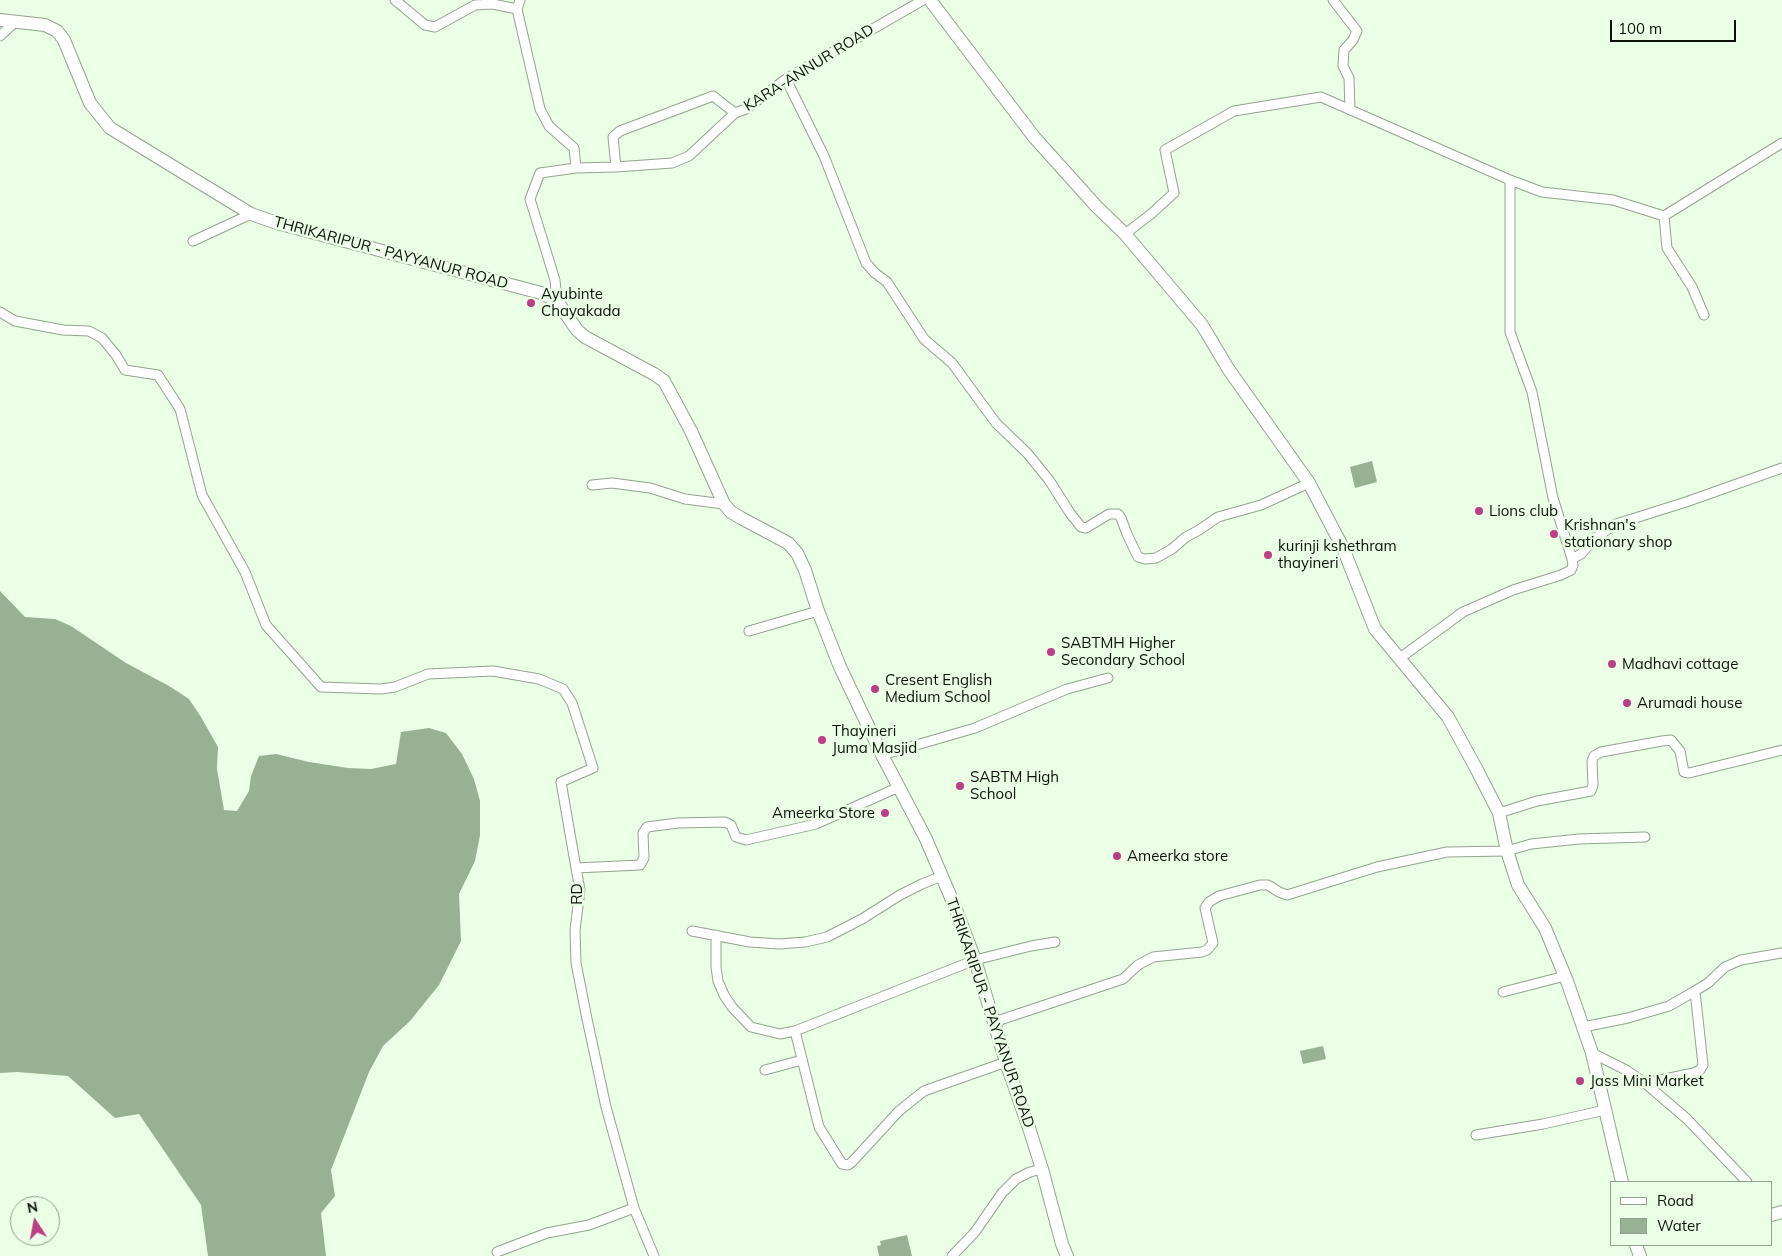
<!DOCTYPE html>
<html>
<head>
<meta charset="utf-8">
<style>
  body { margin:0 }
  #map { position:relative; width:1782px; height:1256px; overflow:hidden; background:#ebfee6; font-family:Mulish,sans-serif }
  canvas { display:block }
  .legend { position:absolute; left:1610px; top:1181px; width:162px; height:65px; box-sizing:border-box; background:#ebfee6; border:1px solid #92a08e; margin:0; padding:6px 9px; list-style:none; font-size:15px; color:#0c120a }
  .legend li { display:flex; align-items:center; gap:10px; height:25px }
  .legend b { width:25px; border:1px solid #92a08e }
  .north { position:absolute; left:10px; top:1196px; width:50px; height:50px; box-sizing:border-box; background:#ebfee6; border:1px solid #92a08e; border-radius:50%; rotate:349deg; font-size:14px; font-weight:700; line-height:20px; text-align:center; color:#0c120a }
  .north::after { content:''; display:block; margin:auto; width:18px; height:22px; background:#be3d86; clip-path:polygon(50% 0,100% 100%,50% 72%,0 100%) }
  .scale { position:absolute; left:1610px; top:20px; width:126px; height:22px; box-sizing:border-box; border:2px solid #0c120a; border-top:0; padding-left:6px; font-size:15px; line-height:18px; white-space:nowrap; color:#0c120a; -webkit-text-stroke:4px #ebfee6; paint-order:stroke }
</style>
</head>
<body>
<div id="map">
<canvas width="1782" height="1256"></canvas>
<ul class="legend">
<li><b style="height:6px;background:#fff"></b>Road</li>
<li><b style="height:14px;background:#98b192"></b>Water</li>
</ul>
<div class="north">N</div>
<div class="scale">100 m</div>
</div>
<script>
const ctx = document.querySelector('canvas').getContext('2d');
ctx.lineJoin = 'round';
function fillPath(path, color) { ctx.fillStyle = color; ctx.fill(path, 'evenodd'); }
const poly = rows => new Path2D(rows.map(r => 'M' + r).join(''));
function trace(path, color, width, dash) { ctx.strokeStyle = color; ctx.lineWidth = width; ctx.lineCap = dash ? 'butt' : 'round'; ctx.setLineDash(dash || []); ctx.stroke(path); }
function label(font, color, halo, rows, align = 'center') {
  ctx.font = font + ' Mulish,sans-serif'; ctx.lineWidth = 5; ctx.setLineDash([]); ctx.textBaseline = 'middle'; ctx.strokeStyle = halo; ctx.fillStyle = color; for (const [text, x, y, turn = 0] of rows) {
    ctx.save(); ctx.translate(x, y); ctx.rotate((+turn || 0) * Math.PI / 180); ctx.textAlign = isNaN(turn) ? turn : align; if (halo) ctx.strokeText(text, 0, 0); ctx.fillText(text, 0, 0); ctx.restore();
  }
}
const water = poly([
  [1372,461,1377,482,1355,488,1350,467],
  [0,591,25,617,55,619,71,626,126,663,169,686,189,699,201,717,218,747,217,769,224,810,237,811,249,791,251,776,259,756,276,754,309,762,348,768,371,769,396,764,401,732,429,728,446,733,462,754,474,779,480,801,480,835,475,861,459,894,461,941,439,985,410,1021,383,1046,369,1072,331,1170,335,1196,321,1213,326,1256,208,1256,201,1205,139,1114,115,1118,68,1076,17,1072,0,1073],
  [1323,1046,1326,1059,1303,1064,1300,1051],
  [907,1235,912,1256,879,1256,877,1246,881,1245,880,1241]
]);
const street = poly([
  [395,0,425,25,435,27,475,5,493,4,517,9,520,0],
  [1333,0,1357,31,1353,40,1344,50,1343,66,1349,78,1350,110],
  [517,9,540,109,549,126,574,148,576,168],
  [0,36,14,23],
  [786,79,824,156,866,263,875,273,887,282,924,339,952,363,996,423,1028,454,1049,480,1070,513,1081,527,1086,528,1109,514,1118,514,1121,518,1127,534,1138,557,1145,559,1156,558,1172,549,1186,537,1199,530,1218,517,1261,505,1309,483],
  [616,167,672,163,689,156,735,113],
  [1510,180,1510,332,1532,392,1553,498,1572,559],
  [1664,216,1667,248,1692,287,1704,315],
  [1125,234,1151,214,1174,193,1165,150,1234,111,1321,97,1510,180,1542,192,1613,200,1664,216,1782,143],
  [193,241,251,214],
  [557,301,555,280,530,199,540,173,576,168,616,167,613,137,620,131,713,96,735,113,746,109,786,79,923,0],
  [0,312,15,321,63,330,89,331,102,338,116,355,125,370,158,375,180,409,202,495,245,572,266,625,321,687,381,689,395,687,428,674,493,671,539,679,563,689,572,703,593,768,561,782,576,868],
  [592,485,612,483,650,488,685,499,724,504],
  [749,631,818,611],
  [1400,658,1463,612,1513,590,1561,575,1571,570,1573,565,1572,559,1581,554,1595,538,1616,524,1686,502,1782,468],
  [882,755,975,728,1067,689,1108,678],
  [1499,813,1537,801,1591,791,1593,785,1592,761,1594,756,1601,752,1662,741,1671,740,1680,751,1684,772,1689,773,1782,750],
  [692,931,750,942,779,944,805,942,827,937,862,919,900,895,922,884,942,876],
  [716,935,716,967,718,981,724,995,732,1007,751,1027,780,1034,795,1031],
  [1503,992,1565,976],
  [994,1022,1123,979,1138,965,1153,957,1202,952,1207,950,1213,943,1205,908,1209,902,1219,896,1260,885,1268,885,1279,892,1287,895,1377,867,1447,852,1507,851,1531,844,1579,839,1645,837],
  [1583,1027,1628,1018,1669,1006,1695,991],
  [1592,1053,1626,1070,1645,1083,1687,1119,1747,1182],
  [1006,1062,924,1091,899,1111,852,1162,848,1165,842,1164,819,1127,795,1031,975,960,1031,946,1055,942],
  [765,1070,802,1060],
  [1645,1083,1694,1073,1700,1070,1703,1065,1695,991,1708,983,1725,967,1741,960,1782,953],
  [1476,1135,1543,1124,1605,1110],
  [497,1252,547,1233,589,1225,634,1208],
  [654,1256,634,1208,606,1107,587,1019,576,963,575,930,580,890,576,868,640,865,644,858,643,833,647,827,678,823,725,822,731,825,736,837,746,840,816,824,899,787],
  [952,1256,975,1232,1002,1193,1016,1179,1030,1172,1042,1169]
]);
const secondary = poly([
  [930,0,1034,137,1096,206,1125,234,1202,325,1229,370,1309,483,1343,548,1375,629,1448,717,1477,770,1499,813,1507,851,1518,885,1545,928,1567,981,1592,1053,1622,1182],
  [0,20,45,25,57,31,64,40,90,103,110,128,251,214,277,223,541,293,557,301,577,330,585,337,654,374,664,381,691,431,724,504,731,512,741,518,788,543,797,553,805,570,818,611,840,667,882,755,926,839,955,907,975,960,1006,1062,1030,1131,1042,1169,1062,1244,1067,1256],
  [1771,1215,1782,1212],
  [1636,1245,1640,1256]
]);
const markers = [
  [531,303,5,"#be3d86"],
  [1479,511,5,"#be3d86"],
  [1554,534,5,"#be3d86"],
  [1268,555,5,"#be3d86"],
  [1051,652,5,"#be3d86"],
  [1612,664,5,"#be3d86"],
  [875,689,5,"#be3d86"],
  [1627,703,5,"#be3d86"],
  [822,740,5,"#be3d86"],
  [960,786,5,"#be3d86"],
  [885,813,5,"#be3d86"],
  [1117,856,5,"#be3d86"],
  [1580,1081,5,"#be3d86"]
];
const streetNames = [
  ["KARA-ANNUR ROAD",809,68,-32],
  ["THRIKARIPUR - PAYYANUR ROAD",391,253,15],
  ["RD",577,894,-90],
  ["THRIKARIPUR - PAYYANUR ROAD",990,1013,71]
];
const poiNames = [
  ["Ayubinte",541,294],
  ["Chayakada",541,311],
  ["Lions club",1489,511],
  ["Krishnan's",1564,525],
  ["stationary shop",1564,542],
  ["kurinji kshethram",1278,546],
  ["thayineri",1278,563],
  ["SABTMH Higher",1061,643],
  ["Secondary School",1061,660],
  ["Madhavi cottage",1622,664],
  ["Cresent English",885,680],
  ["Medium School",885,697],
  ["Arumadi house",1637,703],
  ["Thayineri",832,731],
  ["Juma Masjid",832,748],
  ["SABTM High",970,777],
  ["School",970,794],
  ["Ameerka Store",875,813,"right"],
  ["Ameerka store",1127,856],
  ["Jass Mini Market",1590,1081]
];
fillPath(water, '#98b192');
trace(street, '#92a48e', 11);
trace(secondary, '#92a48e', 14);
trace(street, '#fff', 9);
trace(secondary, '#fff', 12);
for (const [x, y, r, color] of markers) { const dot = new Path2D(); dot.arc(x, y, r, 0, 2 * Math.PI); ctx.fillStyle = color; ctx.fill(dot); trace(dot, '#ebfee6', 2); }
label('15px', '#0c120a', '#ebfee6', streetNames);
label('15px', '#0c120a', '#ebfee6', poiNames, 'left');
</script>
</body>
</html>
